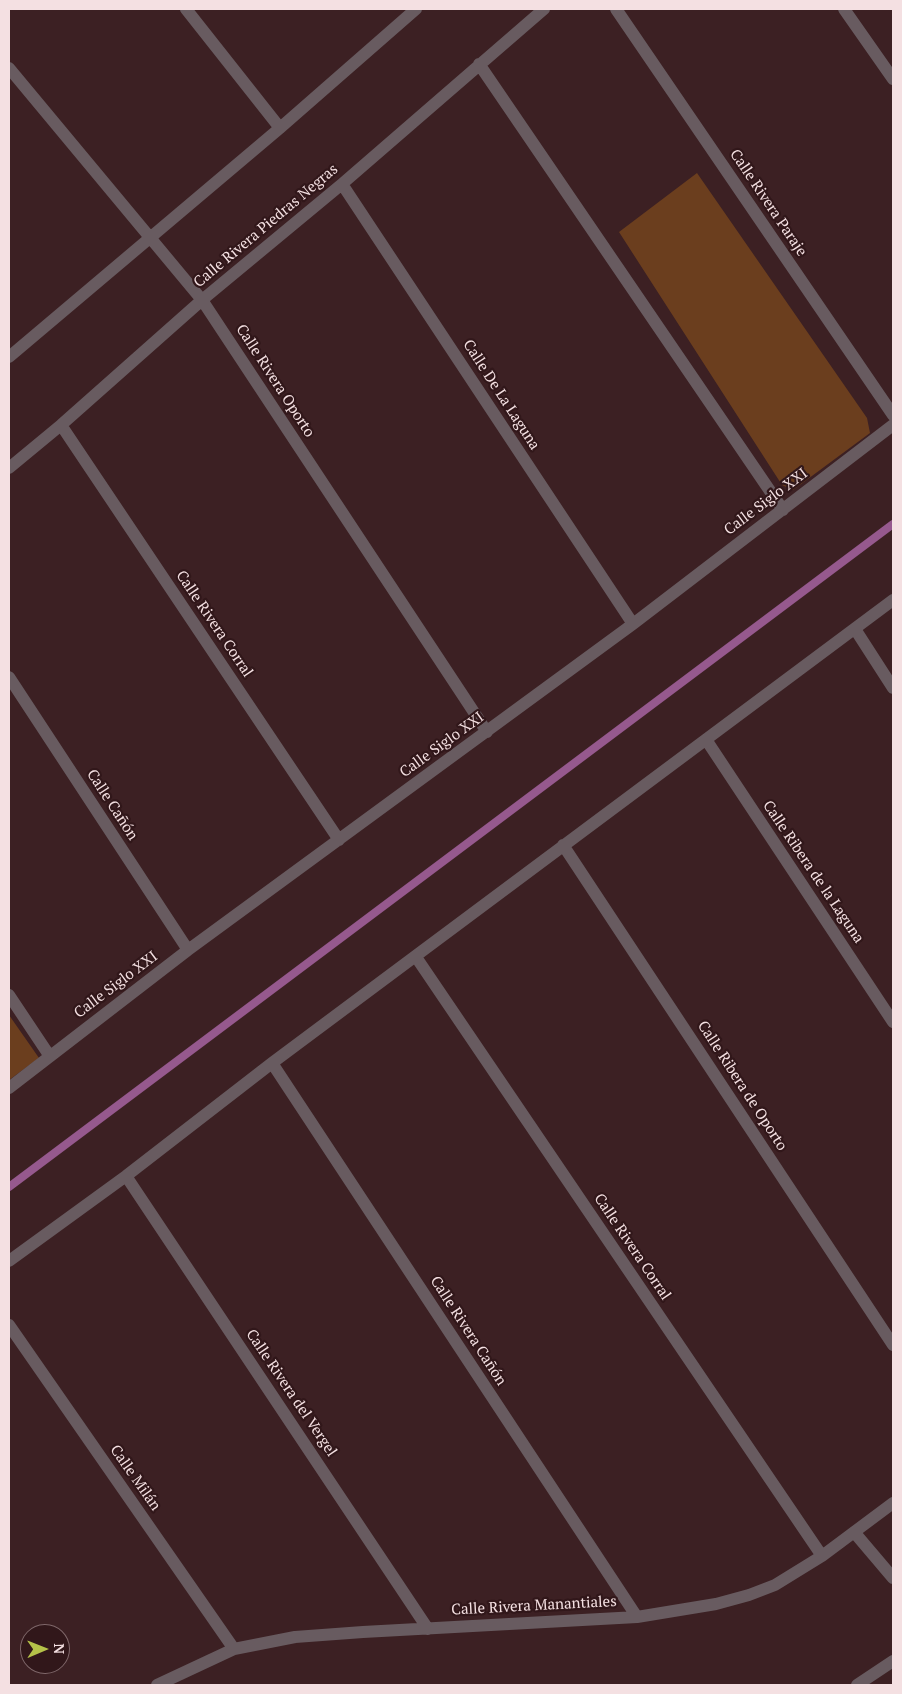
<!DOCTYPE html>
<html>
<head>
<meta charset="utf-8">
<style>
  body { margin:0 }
  #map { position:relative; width:902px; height:1694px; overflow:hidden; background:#3c2023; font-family:"PT Serif",serif }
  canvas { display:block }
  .frame { position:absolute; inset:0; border:10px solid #f4e0e2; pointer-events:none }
  .north { position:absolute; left:20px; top:1624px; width:50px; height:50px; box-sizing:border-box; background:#31171a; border:1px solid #7f676a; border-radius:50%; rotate:89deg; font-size:14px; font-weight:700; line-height:20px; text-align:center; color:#f4e0e2 }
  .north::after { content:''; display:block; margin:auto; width:18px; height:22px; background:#b5c249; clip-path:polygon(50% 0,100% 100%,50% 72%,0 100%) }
</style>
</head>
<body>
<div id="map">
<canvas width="902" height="1694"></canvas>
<div class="frame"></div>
<div class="north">N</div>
</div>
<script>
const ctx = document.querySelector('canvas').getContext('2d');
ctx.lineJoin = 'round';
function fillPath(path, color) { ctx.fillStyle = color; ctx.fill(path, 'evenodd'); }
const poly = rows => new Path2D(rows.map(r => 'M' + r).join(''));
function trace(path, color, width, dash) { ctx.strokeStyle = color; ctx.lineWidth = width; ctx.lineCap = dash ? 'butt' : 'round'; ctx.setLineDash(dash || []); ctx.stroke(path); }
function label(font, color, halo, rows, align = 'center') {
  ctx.font = font + ' "PT Serif",serif'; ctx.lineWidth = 4.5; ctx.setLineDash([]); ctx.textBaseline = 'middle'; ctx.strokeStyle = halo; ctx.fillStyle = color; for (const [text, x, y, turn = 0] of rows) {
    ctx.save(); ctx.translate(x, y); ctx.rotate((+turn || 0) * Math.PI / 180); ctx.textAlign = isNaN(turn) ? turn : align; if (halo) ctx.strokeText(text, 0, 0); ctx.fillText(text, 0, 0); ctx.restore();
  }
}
const green = poly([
  [697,173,867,418,870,433,793,490,782,485,619,232],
  [9,1015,39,1058,9,1080]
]);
const stream = poly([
  [9,1187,893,524]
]);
const minor = poly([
  [186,9,280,128],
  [616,9,893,415],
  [844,9,893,79],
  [479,64,783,510],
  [9,68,202,300,487,732],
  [342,184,633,624],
  [9,357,280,128,416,9],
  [61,425,339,840],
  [9,468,61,425,202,300,342,184,544,9],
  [855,629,893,688],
  [9,677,188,950],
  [707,741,893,1022],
  [563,845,893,1345],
  [416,957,822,1556],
  [9,995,49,1055],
  [272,1063,637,1617],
  [9,1088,188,950,633,624,893,425],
  [126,1176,428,1629],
  [9,1261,126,1176,272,1063,893,600],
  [9,1325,234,1649],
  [854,1532,893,1578],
  [157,1685,234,1649,295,1637,363,1632,637,1617,716,1604,749,1595,775,1585,822,1556,893,1503],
  [857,1685,893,1661]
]);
const streetNames = [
  ["Calle Rivera Paraje",768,203,56],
  ["Calle Rivera Piedras Negras",266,226,-40],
  ["Calle Rivera Oporto",275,381,57],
  ["Calle De La Laguna",501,395,57],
  ["Calle Siglo XXI",766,502,-37],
  ["Calle Rivera Corral",214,624,56],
  ["Calle Siglo XXI",442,745,-36],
  ["Calle Cañón",112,805,57],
  ["Calle Ribera de la Laguna",813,872,56],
  ["Calle Siglo XXI",116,985,-37],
  ["Calle Ribera de Oporto",742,1086,57],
  ["Calle Rivera Corral",632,1247,56],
  ["Calle Rivera Cañón",468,1331,57],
  ["Calle Rivera del Vergel",291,1393,56],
  ["Calle Milán",135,1478,55],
  ["Calle Rivera Manantiales",534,1606,-3]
];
fillPath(green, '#6b3e1e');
trace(stream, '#96598e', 8);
trace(minor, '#685b60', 12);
label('15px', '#f4e0e2', '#31171a', streetNames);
</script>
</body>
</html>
